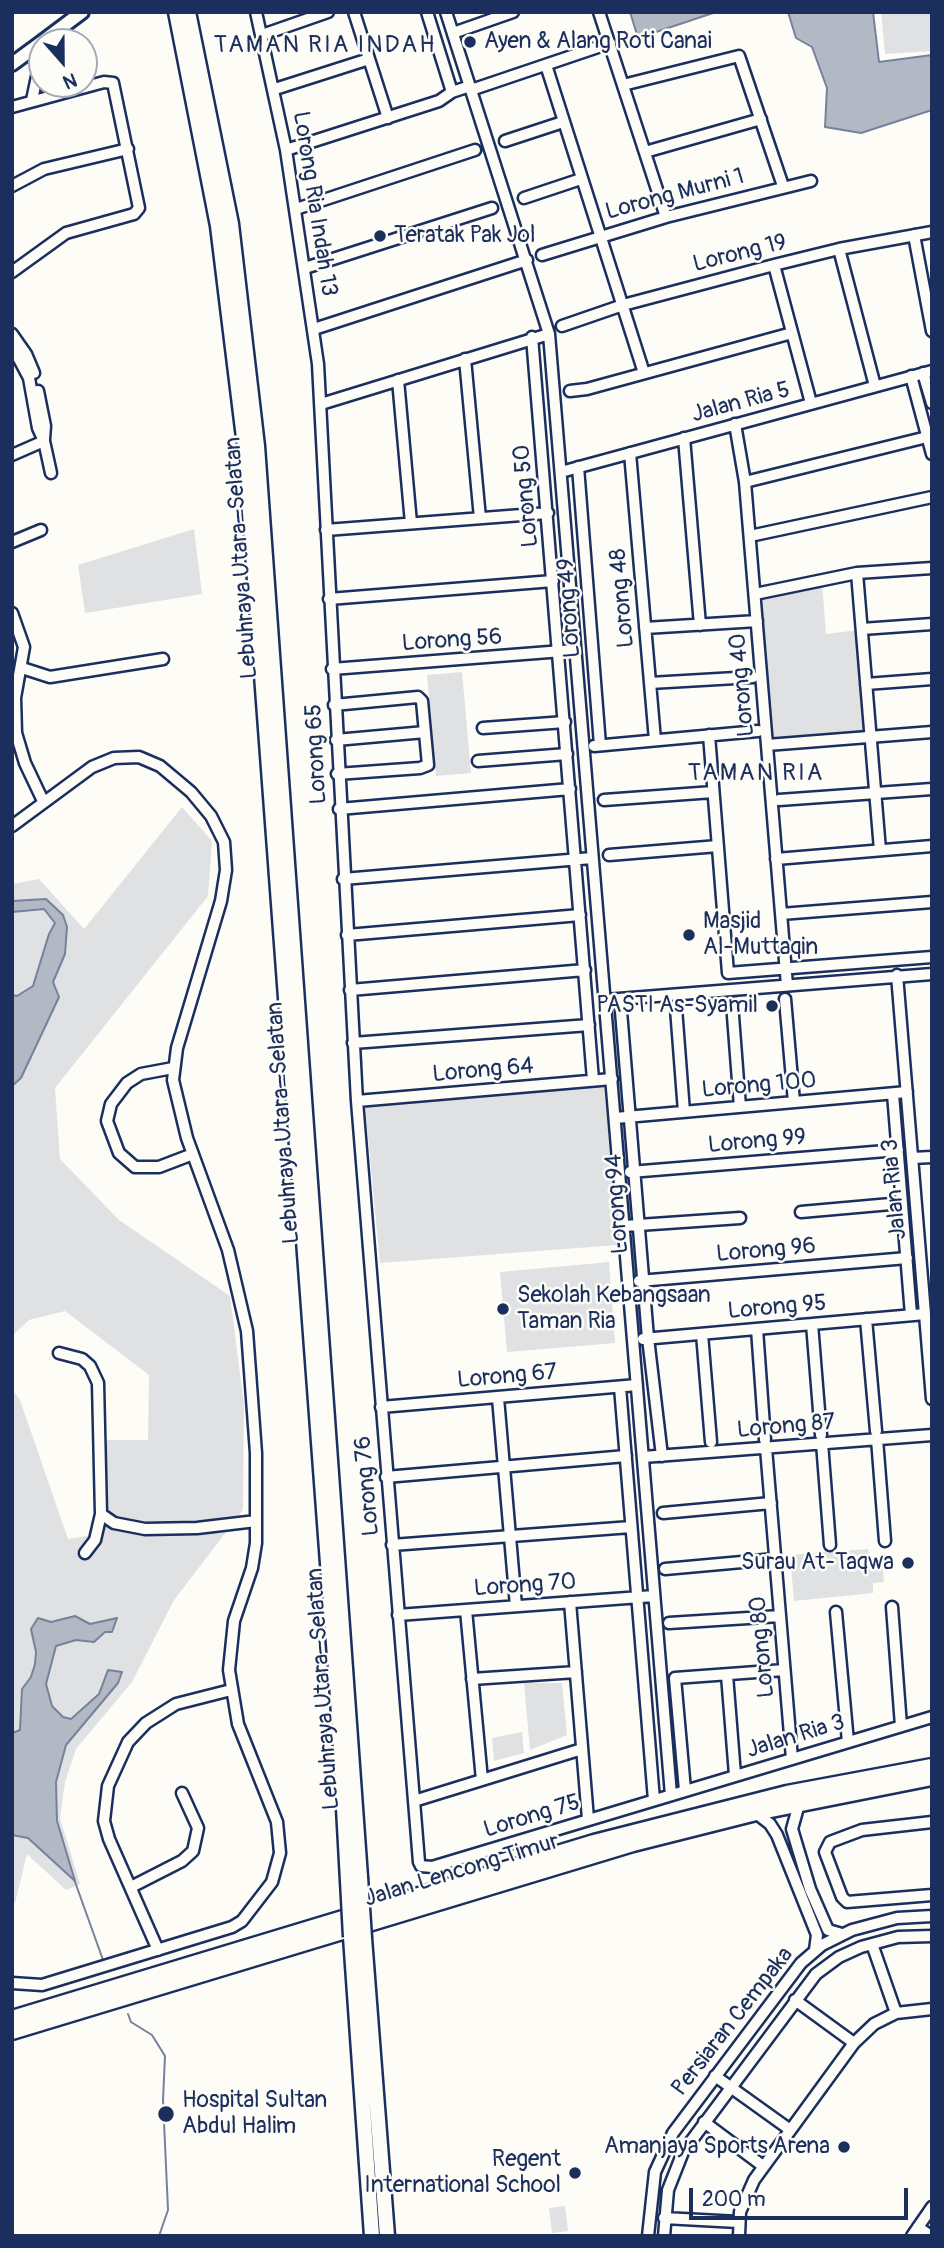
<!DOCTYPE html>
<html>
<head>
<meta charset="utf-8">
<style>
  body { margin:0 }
  #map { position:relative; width:944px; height:2248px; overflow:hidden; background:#fdfcf7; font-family:Pangolin,sans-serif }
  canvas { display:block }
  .frame { position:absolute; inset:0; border:14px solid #1b2f5e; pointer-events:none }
  .north { position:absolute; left:28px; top:28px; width:70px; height:70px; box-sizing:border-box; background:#fdfcf7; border:2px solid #a3aaba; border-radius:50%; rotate:159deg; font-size:19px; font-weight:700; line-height:28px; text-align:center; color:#1b2f5e }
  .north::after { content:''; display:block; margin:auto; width:24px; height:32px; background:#1b2f5e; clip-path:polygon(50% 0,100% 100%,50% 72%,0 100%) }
  .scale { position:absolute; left:689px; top:2188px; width:219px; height:32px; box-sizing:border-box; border:4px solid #1b2f5e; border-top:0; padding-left:9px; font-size:21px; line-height:24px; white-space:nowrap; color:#1b2f5e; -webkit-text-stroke:5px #fdfcf7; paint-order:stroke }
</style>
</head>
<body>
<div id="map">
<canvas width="944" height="2248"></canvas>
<div class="frame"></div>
<div class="north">N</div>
<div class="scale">200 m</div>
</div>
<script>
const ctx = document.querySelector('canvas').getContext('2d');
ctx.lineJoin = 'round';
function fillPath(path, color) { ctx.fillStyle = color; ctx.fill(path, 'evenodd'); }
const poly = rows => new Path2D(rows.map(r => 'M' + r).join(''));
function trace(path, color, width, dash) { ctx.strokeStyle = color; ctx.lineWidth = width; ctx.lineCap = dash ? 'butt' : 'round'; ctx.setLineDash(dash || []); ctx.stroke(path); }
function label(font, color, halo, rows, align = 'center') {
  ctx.font = font + ' Pangolin,sans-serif'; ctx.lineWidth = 5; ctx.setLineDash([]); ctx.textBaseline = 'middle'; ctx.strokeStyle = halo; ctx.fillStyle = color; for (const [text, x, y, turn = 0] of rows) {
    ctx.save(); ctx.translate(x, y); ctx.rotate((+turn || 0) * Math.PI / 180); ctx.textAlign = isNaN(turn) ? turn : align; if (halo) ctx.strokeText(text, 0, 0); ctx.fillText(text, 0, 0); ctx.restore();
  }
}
const green = poly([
  [881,12,932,12,932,51,885,54],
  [194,529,202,594,85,613,78,565],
  [822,584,826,634,858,630,866,731,773,739,760,595],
  [462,672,471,773,436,776,427,675],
  [182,807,212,841,208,896,55,1088,60,1159,119,1220,230,1296,244,1405,243,1510,174,1600,132,1682,76,1749,65,1782,60,1818,80,1884,66,1890,27,1854,15,1903,12,1902,12,1389,20,1400,68,1539,105,1533,107,1440,148,1440,149,1375,65,1311,29,1320,12,1336,12,884,39,879,84,929],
  [604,1081,617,1245,380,1263,365,1105],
  [609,1262,615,1343,507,1352,500,1272],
  [868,1549,870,1558,882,1558,884,1582,873,1583,873,1593,794,1601,790,1555],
  [524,1683,562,1683,567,1735,530,1750],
  [522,1732,524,1753,494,1761,492,1738],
  [565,2206,568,2231,552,2233,549,2208]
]);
const water = poly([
  [630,12,713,12,713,13,638,38,630,12],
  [788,12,873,12,879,62,932,55,932,110,861,133,825,127,827,88,812,47,796,38,788,12],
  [46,899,63,915,67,927,65,954,53,982,59,997,21,1078,12,1086,12,995,17,996,33,986,49,934,55,923,44,909,12,912,12,901,46,899],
  [75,1616,90,1624,117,1618,112,1632,105,1632,94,1642,76,1640,56,1646,46,1684,52,1706,63,1717,71,1719,99,1694,108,1670,122,1672,118,1683,66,1745,56,1782,57,1821,75,1881,28,1838,12,1835,12,1733,20,1730,22,1689,31,1677,35,1664,36,1652,31,1629,38,1618,51,1622,75,1616]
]);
const stream = poly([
  [74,1879,103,1960],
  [128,2014,131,2022,152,2035,165,2056,163,2100,168,2210,159,2236]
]);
const minor = poly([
  [256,12,286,150,318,364,357,1101,419,1862,421,1866,432,1867,932,1717],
  [354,12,388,118],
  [427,12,452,92],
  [446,12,549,334,671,1795],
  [599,12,666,217],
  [453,33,513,12],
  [262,35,328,12],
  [546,65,644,373],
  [623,85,739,56,783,186],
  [275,89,369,59],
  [471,90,610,43],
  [32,100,42,53],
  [12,107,104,82,113,83,139,208,134,214,66,233,12,272],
  [505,141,563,122],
  [286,150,439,101,452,92,470,86],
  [645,152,761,119],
  [12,186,44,169,128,149],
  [524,198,581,179],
  [296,209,475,150],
  [914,235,932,331],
  [839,249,875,386],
  [542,255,666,217,811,181],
  [774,265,811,403],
  [305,268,492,208],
  [562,326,623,305,774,265,839,249,932,232],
  [314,329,527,260],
  [12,334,26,354,34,373],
  [532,337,593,1080],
  [12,346,29,378,38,428,44,441,51,473],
  [465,359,480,518],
  [923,373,932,403],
  [911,376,932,454],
  [398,380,411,523],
  [38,391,45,426,44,439],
  [570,391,587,389,792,333],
  [321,404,549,334],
  [735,424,745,482,787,985],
  [684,438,700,625],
  [630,453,655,740],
  [12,455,44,441],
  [578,467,600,745],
  [561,472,932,371],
  [745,482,927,437],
  [326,530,548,513],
  [750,536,932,497],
  [12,542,41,530],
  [857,573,880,850],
  [755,594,857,573,932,568],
  [329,599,553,581],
  [12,613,24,647,15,698,16,733,25,763,43,801],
  [645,628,757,621],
  [862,629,932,624],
  [22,668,50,677,163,659],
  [332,669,575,650],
  [650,683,753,677],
  [866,684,932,679],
  [334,705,418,697,422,701,428,765,420,768,337,774],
  [483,728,565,722],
  [709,735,728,973,932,957],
  [336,740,425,732],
  [767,745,932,732],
  [594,746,758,731],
  [478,761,567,754],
  [604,800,713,792],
  [779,800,932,789],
  [339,809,570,789],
  [12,826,92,767,114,758,139,757,160,766,191,792,211,816,224,842,226,870,221,901,177,1048,173,1080,187,1138,228,1250,247,1331,256,1453,256,1543,252,1568,234,1621,229,1670,238,1724,277,1822,280,1853,272,1882,242,1921,232,1927,42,1985,12,1983],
  [609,855,718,846],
  [776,859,932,846],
  [343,879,592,858],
  [781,914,932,902],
  [347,935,580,915],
  [897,975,932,1399],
  [350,990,585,970],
  [620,999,648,1338,662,1456],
  [785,999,794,1102],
  [606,1000,932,974],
  [732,1003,740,1107],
  [676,1008,684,1112],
  [353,1043,589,1025],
  [173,1068,141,1074,127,1083,111,1104,107,1121,119,1153,135,1167,159,1167,193,1154],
  [893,1094,911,1315],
  [357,1101,612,1079],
  [615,1118,907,1092],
  [912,1158,932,1157],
  [630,1172,898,1150],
  [801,1212,902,1203],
  [624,1226,740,1218],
  [639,1281,907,1258],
  [866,1319,876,1431],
  [812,1324,821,1435],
  [757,1329,765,1440],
  [702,1334,711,1442],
  [643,1339,925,1314],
  [59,1353,82,1359,90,1366,98,1383,101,1514,95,1540,85,1553],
  [620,1387,654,1800],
  [498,1398,516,1606],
  [381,1407,637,1385],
  [877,1439,885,1541],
  [822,1443,830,1545],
  [766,1448,792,1759],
  [643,1457,932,1435],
  [386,1477,626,1456],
  [663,1513,771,1503],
  [101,1514,114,1523,145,1529,197,1528,256,1521],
  [392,1545,631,1527],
  [665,1569,775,1559],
  [570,1602,588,1819],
  [892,1607,901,1726],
  [466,1610,482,1780],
  [836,1612,848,1742],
  [398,1615,654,1596],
  [669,1623,780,1616],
  [727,1675,735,1775],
  [472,1679,576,1672],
  [685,1790,675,1678,784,1670],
  [414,1801,582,1749],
  [799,1804,792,1829,810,1889,828,1930,842,1934],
  [756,1813,770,1824,777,1835,817,1935,815,1950],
  [932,1822,862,1830,830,1842,825,1852,842,1897,847,1902,932,1895],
  [131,1887,182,1861,193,1851,198,1828,182,1793],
  [872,1944,896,2013],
  [158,1950,109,1839,104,1821,108,1786,128,1742,146,1723,176,1704,231,1690],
  [795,2000,854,2043],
  [715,2076,789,2129],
  [704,2122,763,2166],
  [664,2218,738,2222],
  [918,2227,931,2236],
  [648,2236,655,2172,673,2133,801,1963,822,1945,852,1930,897,1918,932,1916],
  [664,2236,668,2190,683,2152,816,1974,839,1957,861,1947,898,1937,932,1936],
  [739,2236,740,2212,754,2180,854,2043,874,2024,896,2013,932,2009],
  [912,2236,932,2207]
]);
const major = poly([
  [42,42,82,12],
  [12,64,42,42]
]);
const highway = poly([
  [176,12,218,226,245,446,338,1698,348,1881],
  [188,12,231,224,257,446,360,1877],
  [351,1937,372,2236],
  [364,1938,387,2236],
  [12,2018,594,1842,787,1793,932,1766],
  [12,2032,633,1844,756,1813,932,1778]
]);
const highwayBridge = poly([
  [360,1877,364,1938],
  [348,1881,351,1937]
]);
const markers = [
  [470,42,7,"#1b2f5e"],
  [380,236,7,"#1b2f5e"],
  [689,935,7,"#1b2f5e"],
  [772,1006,7,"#1b2f5e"],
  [503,1309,7,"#1b2f5e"],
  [908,1563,7,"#1b2f5e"],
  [166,2114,9,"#1b2f5e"],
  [844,2147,7,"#1b2f5e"],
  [575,2173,7,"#1b2f5e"]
];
const poiNames = [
  ["Ayen & Alang Roti Canai",484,42],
  ["Teratak Pak Jol",394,236],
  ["Masjid",703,922],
  ["Al-Muttaqin",703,948],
  ["PASTI As-Syamil",758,1006,"right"],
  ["Sekolah Kebangsaan",517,1296],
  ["Taman Ria",517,1322],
  ["Surau At-Taqwa",894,1563,"right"],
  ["Hospital Sultan",182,2101],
  ["Abdul Halim",182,2127],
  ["Amanjaya Sports Arena",830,2147,"right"],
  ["Regent",561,2160,"right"],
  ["International School",561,2186,"right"]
];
const streetNames = [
  ["Lorong Murni 1",675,195,-15],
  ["Lorong Ria Indah 13",314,204,81],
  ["Lorong 19",740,254,-14],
  ["Jalan Ria 5",741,403,-15],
  ["Lorong 50",527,496,-95],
  ["Lebuhraya Utara–Selatan",242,558,-94],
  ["Lorong 48",623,598,-95],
  ["Lorong 49",570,608,-94],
  ["Lorong 56",452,641,-4],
  ["Lorong 40",743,685,-95],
  ["Lorong 65",317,754,-93],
  ["Lorong 64",483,1071,-5],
  ["Lorong 100",759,1086,-5],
  ["Lebuhraya Utara–Selatan",284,1123,-94],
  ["Lorong 99",757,1142,-5],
  ["Jalan Ria 3",895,1189,-95],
  ["Lorong 94",618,1204,-94],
  ["Lorong 96",766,1251,-5],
  ["Lorong 95",777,1308,-5],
  ["Lorong 67",507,1377,-5],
  ["Lorong 87",786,1427,-5],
  ["Lorong 76",368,1486,-95],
  ["Lorong 70",525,1586,-4],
  ["Lorong 80",763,1647,-95],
  ["Lebuhraya Utara–Selatan",324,1689,-94],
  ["Jalan Ria 3",796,1737,-17],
  ["Lorong 75",532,1817,-17],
  ["Jalan Lencong Timur",462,1871,-17],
  ["Persiaran Cempaka",733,2022,-52]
];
const neighbourhoodNames = [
  ["TAMAN RIA INDAH",325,46],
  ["TAMAN RIA",756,774]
];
fillPath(green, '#e0e1e3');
fillPath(water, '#b3b8c5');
trace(water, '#76819c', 2);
trace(stream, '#76819c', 2);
trace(minor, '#1b2f5e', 15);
trace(major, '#1b2f5e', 18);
trace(highway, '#1b2f5e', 19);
trace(minor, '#fdfcf7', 10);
trace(major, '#fdfcf7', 12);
trace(highway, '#fdfcf7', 14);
trace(highwayBridge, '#1b2f5e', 19, []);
trace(highwayBridge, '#fdfcf7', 14);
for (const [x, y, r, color] of markers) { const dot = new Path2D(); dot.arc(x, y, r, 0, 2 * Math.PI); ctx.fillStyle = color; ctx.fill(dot); trace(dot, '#fdfcf7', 2.5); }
label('23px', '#1b2f5e', '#fdfcf7', poiNames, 'left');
label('23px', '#1b2f5e', '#fdfcf7', streetNames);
ctx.letterSpacing = '2px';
label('24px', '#1b2f5e', '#fdfcf7', neighbourhoodNames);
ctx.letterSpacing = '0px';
</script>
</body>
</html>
